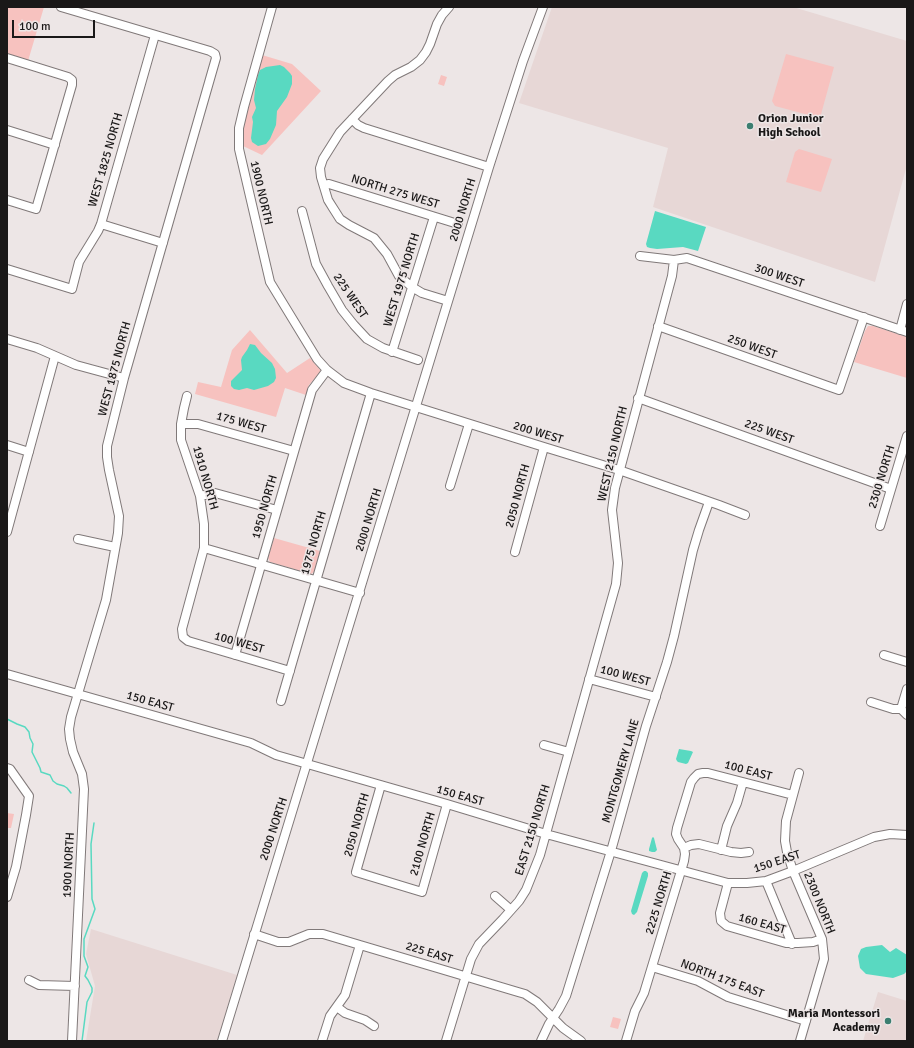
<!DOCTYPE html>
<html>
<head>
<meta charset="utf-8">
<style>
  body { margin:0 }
  #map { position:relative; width:914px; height:1048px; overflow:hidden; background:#ede6e6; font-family:Signika,sans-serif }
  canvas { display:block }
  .frame { position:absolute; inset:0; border:8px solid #1a1818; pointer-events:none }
  .scale { position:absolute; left:12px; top:20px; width:83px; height:18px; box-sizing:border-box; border:2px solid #1a1818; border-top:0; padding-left:5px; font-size:12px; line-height:14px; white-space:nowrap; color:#1a1818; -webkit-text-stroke:3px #ede6e6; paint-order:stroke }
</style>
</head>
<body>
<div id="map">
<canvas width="914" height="1048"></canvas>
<div class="frame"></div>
<div class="scale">100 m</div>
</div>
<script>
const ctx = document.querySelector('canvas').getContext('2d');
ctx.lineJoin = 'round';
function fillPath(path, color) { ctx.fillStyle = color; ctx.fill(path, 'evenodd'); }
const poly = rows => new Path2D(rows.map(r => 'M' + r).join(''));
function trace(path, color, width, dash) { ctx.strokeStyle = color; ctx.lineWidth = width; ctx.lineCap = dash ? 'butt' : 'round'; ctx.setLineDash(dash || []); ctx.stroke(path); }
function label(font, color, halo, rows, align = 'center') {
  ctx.font = font + ' Signika,sans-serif'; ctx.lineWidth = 3; ctx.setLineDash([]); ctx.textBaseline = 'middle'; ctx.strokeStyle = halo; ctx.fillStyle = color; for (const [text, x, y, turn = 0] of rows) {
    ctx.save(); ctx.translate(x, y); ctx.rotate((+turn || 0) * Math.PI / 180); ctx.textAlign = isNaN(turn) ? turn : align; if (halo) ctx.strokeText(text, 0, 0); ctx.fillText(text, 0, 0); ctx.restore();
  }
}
const built = poly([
  [552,7,793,7,907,41,907,165,875,282,653,207,668,148,519,103],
  [91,929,237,975,217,1041,86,1041,95,986,86,954],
  [878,992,907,1001,907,1041,863,1041]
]);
const green = poly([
  [7,7,44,7,28,61,7,55],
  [786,54,834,67,820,118,775,106,772,101],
  [262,55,292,64,321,91,262,155,243,146,242,127],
  [441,75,447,77,444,86,438,84],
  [799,149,832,159,821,192,786,182,795,152],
  [868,326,873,326,907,337,907,378,854,362,865,331],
  [250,330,287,373,310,358,321,371,309,385,306,395,285,388,276,417,195,394,198,382,221,387,232,350],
  [274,538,320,551,314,572,311,574,270,562,268,558],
  [7,813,14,814,11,828,7,828],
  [613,1017,621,1019,618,1029,610,1027]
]);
const water = poly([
  [280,65,284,67,290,73,292,76,292,84,287,97,277,111,276,125,270,139,266,144,258,146,252,142,251,138,253,122,252,117,256,108,254,100,255,89,258,75,260,70,266,67],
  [655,211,706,227,698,251,683,247,657,249,650,248,647,247,646,244],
  [250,344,255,345,261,353,272,363,275,369,276,378,274,382,268,386,254,390,247,388,239,390,234,389,231,386,231,381,242,370,241,360,242,357,247,350],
  [679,749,691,751,693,752,688,763,686,764,678,762,677,761,676,759],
  [653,837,654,838,657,850,655,852,652,852,649,851,649,849,652,838],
  [644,871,646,871,648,873,648,876,637,912,634,915,632,914,631,911,642,873],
  [882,945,890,952,896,948,907,955,907,971,904,974,893,978,866,974,860,968,858,956,861,949,866,947]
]);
const stream = poly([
  [7,719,17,724,25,727,29,732,30,738,33,744,32,752,40,768,41,772,50,775,53,781,57,784,64,786,67,788,71,793],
  [82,1041,87,1002,92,992,92,988,88,980,85,976,88,967,84,956,84,939,95,909,92,899,91,844,94,823]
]);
const minor = poly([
  [61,7,210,51,215,54,216,58,124,378,107,446,107,457,109,470,119,516,118,533,106,600,71,717,69,729,70,739,73,752,82,774,84,789,72,1041],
  [272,7,244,107,239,128,239,149,270,282,317,359,327,370,344,383,371,393,544,447,619,470,719,505,745,515],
  [7,58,68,77,72,80,72,85,36,209,7,200],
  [352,119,358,125,364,128,489,167],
  [7,130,55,145],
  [324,185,329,184,458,224],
  [302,211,316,264,328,286,342,310,354,325,367,339,383,348,418,360],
  [101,224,163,243],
  [640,256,674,260,687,258,907,332],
  [7,269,72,289,79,262,98,231,101,224,155,35],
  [448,301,422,293,412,287,399,276,387,254,374,238,349,225,340,219,333,208,328,200,321,177,320,168,323,159,340,132,388,81,395,75,411,67,420,60,426,52,430,44,437,24,442,15,449,7],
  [658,326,839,390,864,317],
  [900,330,907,304],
  [7,339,37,348,76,365,124,378],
  [392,352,434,217],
  [187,396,184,408,181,424,181,440,200,496,204,524,204,548,182,629,183,637,188,641,290,671],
  [638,398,891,489],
  [181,424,198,424,294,451],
  [7,445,29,452],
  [450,486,469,424],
  [200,496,215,493,277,510],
  [880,526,907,436],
  [7,532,55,356],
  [78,539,115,547],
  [204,548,360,593],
  [515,552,544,447],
  [235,655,312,390,327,370],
  [884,655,907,662],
  [7,674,251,743,276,755,447,804,546,834,728,883,747,883,766,881,793,871,874,837,890,834,907,835],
  [589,679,656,697],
  [281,701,371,393],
  [871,702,893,709,901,709,907,715],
  [901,709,907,689],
  [544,745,569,752],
  [7,768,10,769,29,796,26,815,16,867,7,897],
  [799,773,786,821,785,841,787,852,793,871,822,939,824,959,800,1041],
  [381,785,356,872,422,892,447,804],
  [684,848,691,845,699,844,731,852,741,853,749,852],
  [721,850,727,826,737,803,743,782],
  [766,881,792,944],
  [728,883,720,913,721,921,727,926,786,943,798,943,813,942,822,939],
  [495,896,511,910],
  [254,934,278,942,289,942,309,934,323,934,518,992,525,994,537,1002,563,1028,581,1041],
  [652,967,698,981,728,997,806,1021],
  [29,980,39,985,75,986],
  [337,1007,345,1013,365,1020,374,1026],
  [222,1041,489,167,523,61,543,7],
  [322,1041,330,1016,345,995,360,945],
  [446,1041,471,959,479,944,503,919,519,901,526,890,540,855,616,584,618,563,612,510,615,488,672,276,674,260],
  [541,1041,549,1024,559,1009,566,996,611,851,646,726,667,662,674,636,693,550,699,530,709,502],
  [626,1041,635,1011,644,993,684,861,685,854,684,848,678,839,676,834,677,828,691,782,694,778,698,774,703,773,708,773,793,795]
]);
const markers = [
  [750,126,4,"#3b7e70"],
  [888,1021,4,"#3b7e70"]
];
const poiNames = [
  ["Orion Junior",758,119],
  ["High School",758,133],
  ["Maria Montessori",880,1014,"right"],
  ["Academy",880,1028,"right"]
];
const streetNames = [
  ["WEST 1825 NORTH",106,160,-74],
  ["NORTH 275 WEST",395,192,17],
  ["1900 NORTH",261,193,77],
  ["2000 NORTH",463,210,-73],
  ["300 WEST",779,276,19],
  ["WEST 1975 NORTH",402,280,-73],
  ["225 WEST",350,296,56],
  ["250 WEST",752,347,20],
  ["WEST 1875 NORTH",115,369,-75],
  ["175 WEST",241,423,16],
  ["225 WEST",769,432,20],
  ["200 WEST",538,433,17],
  ["WEST 2150 NORTH",613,454,-77],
  ["2300 NORTH",882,477,-73],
  ["1910 NORTH",205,478,74],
  ["2050 NORTH",518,496,-75],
  ["1950 NORTH",265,507,-74],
  ["2000 NORTH",369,520,-73],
  ["1975 NORTH",314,543,-74],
  ["100 WEST",239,643,16],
  ["100 WEST",625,676,15],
  ["150 EAST",150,702,16],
  ["MONTGOMERY LANE",621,771,-74],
  ["100 EAST",748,771,15],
  ["150 EAST",460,796,16],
  ["2050 NORTH",357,825,-74],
  ["2000 NORTH",274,829,-72],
  ["EAST 2150 NORTH",533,830,-73],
  ["2100 NORTH",423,844,-74],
  ["150 EAST",777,862,-18],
  ["1900 NORTH",69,865,-87],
  ["2225 NORTH",659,903,-73],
  ["2300 NORTH",819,903,68],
  ["160 EAST",762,924,16],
  ["225 EAST",429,953,17],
  ["NORTH 175 EAST",722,979,21]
];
fillPath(built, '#e7d7d6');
fillPath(green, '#f7c2bf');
fillPath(water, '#59d9c1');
trace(stream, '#59d9c1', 1.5);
trace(minor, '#807979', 10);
trace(minor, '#fff', 8);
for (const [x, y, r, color] of markers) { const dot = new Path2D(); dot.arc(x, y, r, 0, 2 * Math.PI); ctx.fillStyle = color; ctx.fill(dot); trace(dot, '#ede6e6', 1.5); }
label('bold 12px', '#1a1818', '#ede6e6', poiNames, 'left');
label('12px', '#1a1818', '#ede6e6', streetNames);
</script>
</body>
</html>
